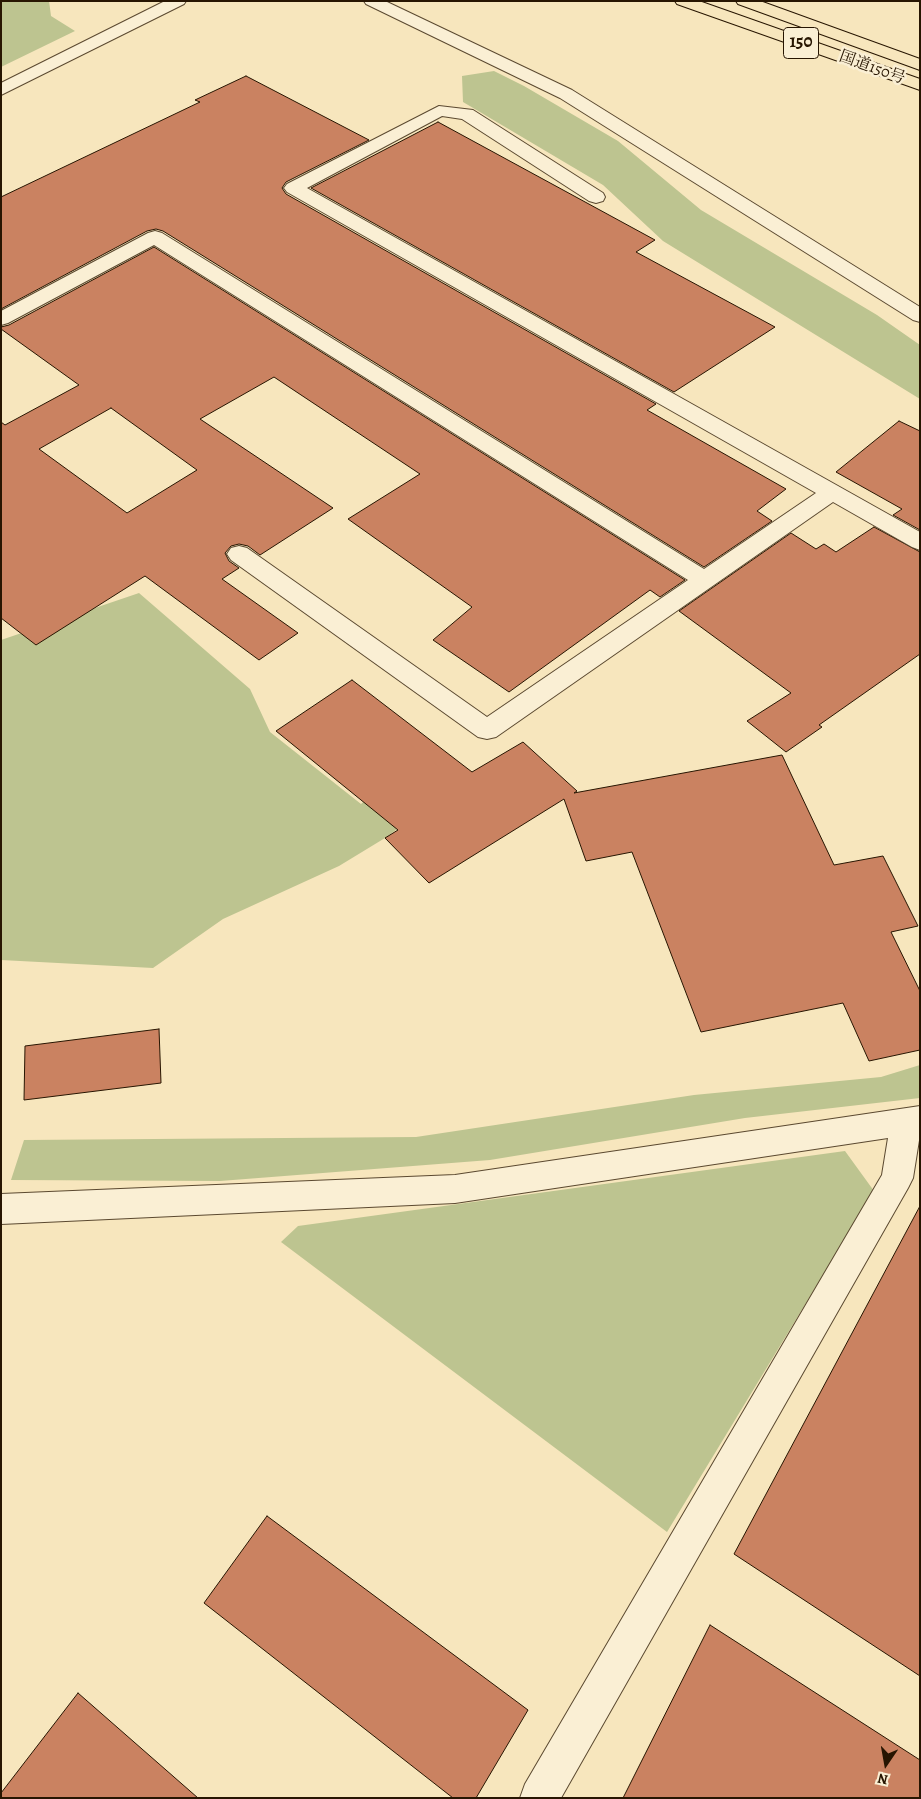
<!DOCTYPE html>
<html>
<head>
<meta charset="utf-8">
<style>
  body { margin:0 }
  #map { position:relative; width:921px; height:1799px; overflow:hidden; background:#f7e6bd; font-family:Alegreya,serif }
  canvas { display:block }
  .frame { position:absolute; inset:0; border:2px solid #271501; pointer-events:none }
  .north { position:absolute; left:861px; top:1739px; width:50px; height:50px; -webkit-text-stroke:4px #faefd4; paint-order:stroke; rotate:192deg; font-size:14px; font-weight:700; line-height:20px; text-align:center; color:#271501 }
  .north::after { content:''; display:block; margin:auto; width:18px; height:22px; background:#271501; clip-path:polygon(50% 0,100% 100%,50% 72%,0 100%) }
</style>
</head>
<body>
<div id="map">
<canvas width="921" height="1799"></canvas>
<div class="frame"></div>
<div class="north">N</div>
</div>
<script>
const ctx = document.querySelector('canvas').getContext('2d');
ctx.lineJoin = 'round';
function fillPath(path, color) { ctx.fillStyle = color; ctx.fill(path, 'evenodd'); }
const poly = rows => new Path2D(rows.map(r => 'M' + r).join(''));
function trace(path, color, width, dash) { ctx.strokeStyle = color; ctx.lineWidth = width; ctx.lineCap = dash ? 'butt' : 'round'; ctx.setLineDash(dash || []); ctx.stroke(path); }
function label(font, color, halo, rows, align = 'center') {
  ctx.font = font + ' Alegreya,"Noto Serif JP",serif'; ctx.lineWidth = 5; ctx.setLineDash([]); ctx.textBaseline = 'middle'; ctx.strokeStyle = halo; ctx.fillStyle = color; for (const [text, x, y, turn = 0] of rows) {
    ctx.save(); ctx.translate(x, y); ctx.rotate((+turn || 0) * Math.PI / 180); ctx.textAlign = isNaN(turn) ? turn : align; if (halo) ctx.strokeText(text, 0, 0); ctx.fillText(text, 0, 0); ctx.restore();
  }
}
const green = poly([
  [1,1,49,1,51,16,75,31,1,67],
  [494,71,524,86,618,141,701,210,877,315,920,345,920,399,663,241,603,185,463,102,462,76],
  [139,593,250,689,270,732,361,804,385,783,423,810,385,838,339,866,223,919,153,968,1,960,1,640],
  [920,1065,920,1098,745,1118,490,1160,220,1181,11,1180,24,1140,416,1137,694,1095,881,1077],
  [845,1151,874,1191,667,1532,281,1242,298,1226]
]);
const building = poly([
  [246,76,369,140,286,182,282,188,286,194,656,404,647,410,786,489,757,511,772,521,704,567,163,231,156,229,147,231,1,309,1,197,200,102,195,100,246,76],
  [438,122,655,240,636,252,775,327,674,392,311,188,438,122],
  [154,247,685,580,660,597,650,590,509,692,433,640,472,607,348,519,420,474,274,377,200,419,333,508,260,555,248,546,239,544,231,546,225,553,229,561,239,568,222,579,298,633,259,660,145,576,36,645,1,618,1,422,5,425,79,385,1,329,1,327,9,325,154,247],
  [111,408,197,470,127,513,39,449,111,408],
  [899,421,920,431,920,530,893,515,902,509,836,472,899,421],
  [874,527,920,552,920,654,819,725,822,727,786,752,747,721,791,693,679,611,791,533,816,549,824,544,836,552,874,527],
  [352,680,472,772,523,742,577,791,574,793,782,755,834,865,883,856,918,926,891,932,920,991,920,1050,869,1061,843,1003,701,1032,632,852,586,861,564,799,429,883,385,838,398,830,276,731,352,680],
  [159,1029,161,1083,24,1100,25,1046,159,1029],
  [920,1206,920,1676,734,1554,920,1206],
  [267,1516,528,1710,476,1798,453,1798,204,1603,267,1516],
  [710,1625,920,1760,920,1798,623,1798,710,1625],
  [78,1693,198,1798,1,1798,1,1793,78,1693]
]);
const minor = poly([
  [165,1,186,1,184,4,1,95,1,83,165,1],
  [364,1,385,1,572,90,920,307,920,322,913,320,560,98,366,4,364,1],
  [439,106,473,110,603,193,605,197,603,201,596,203,589,201,462,119,442,116,307,188,920,532,920,550,912,547,833,502,496,737,487,739,478,737,231,560,227,554,231,548,239,546,247,548,487,717,688,580,154,245,8,323,1,325,1,311,148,233,155,231,162,233,704,569,816,493,287,192,284,188,287,184,439,106],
  [920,1106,920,1134,913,1178,908,1188,561,1798,520,1798,525,1784,882,1175,888,1138,455,1203,1,1224,1,1194,455,1175,920,1106]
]);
const highway = poly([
  [675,1,699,1,920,79,920,90,677,4,675,1],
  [736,1,760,1,920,59,920,70,738,4,736,1]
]);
const farStreetnames = [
  ["国道150号",872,68,20]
];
const shields = [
  [801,43,35]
];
const shieldNames = [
  ["150",801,43]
];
fillPath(green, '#bdc490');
fillPath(building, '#ca8261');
trace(building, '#271501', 1);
trace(minor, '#5b4930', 2);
trace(highway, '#271501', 2);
fillPath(minor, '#faefd4');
fillPath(highway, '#f7e6bd');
label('16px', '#271501', '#faefd4', farStreetnames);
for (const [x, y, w] of shields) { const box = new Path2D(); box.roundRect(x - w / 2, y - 15.5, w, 31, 4); ctx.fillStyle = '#faefd4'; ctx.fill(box); trace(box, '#271501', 1); }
label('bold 18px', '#271501', null, shieldNames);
</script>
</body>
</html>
